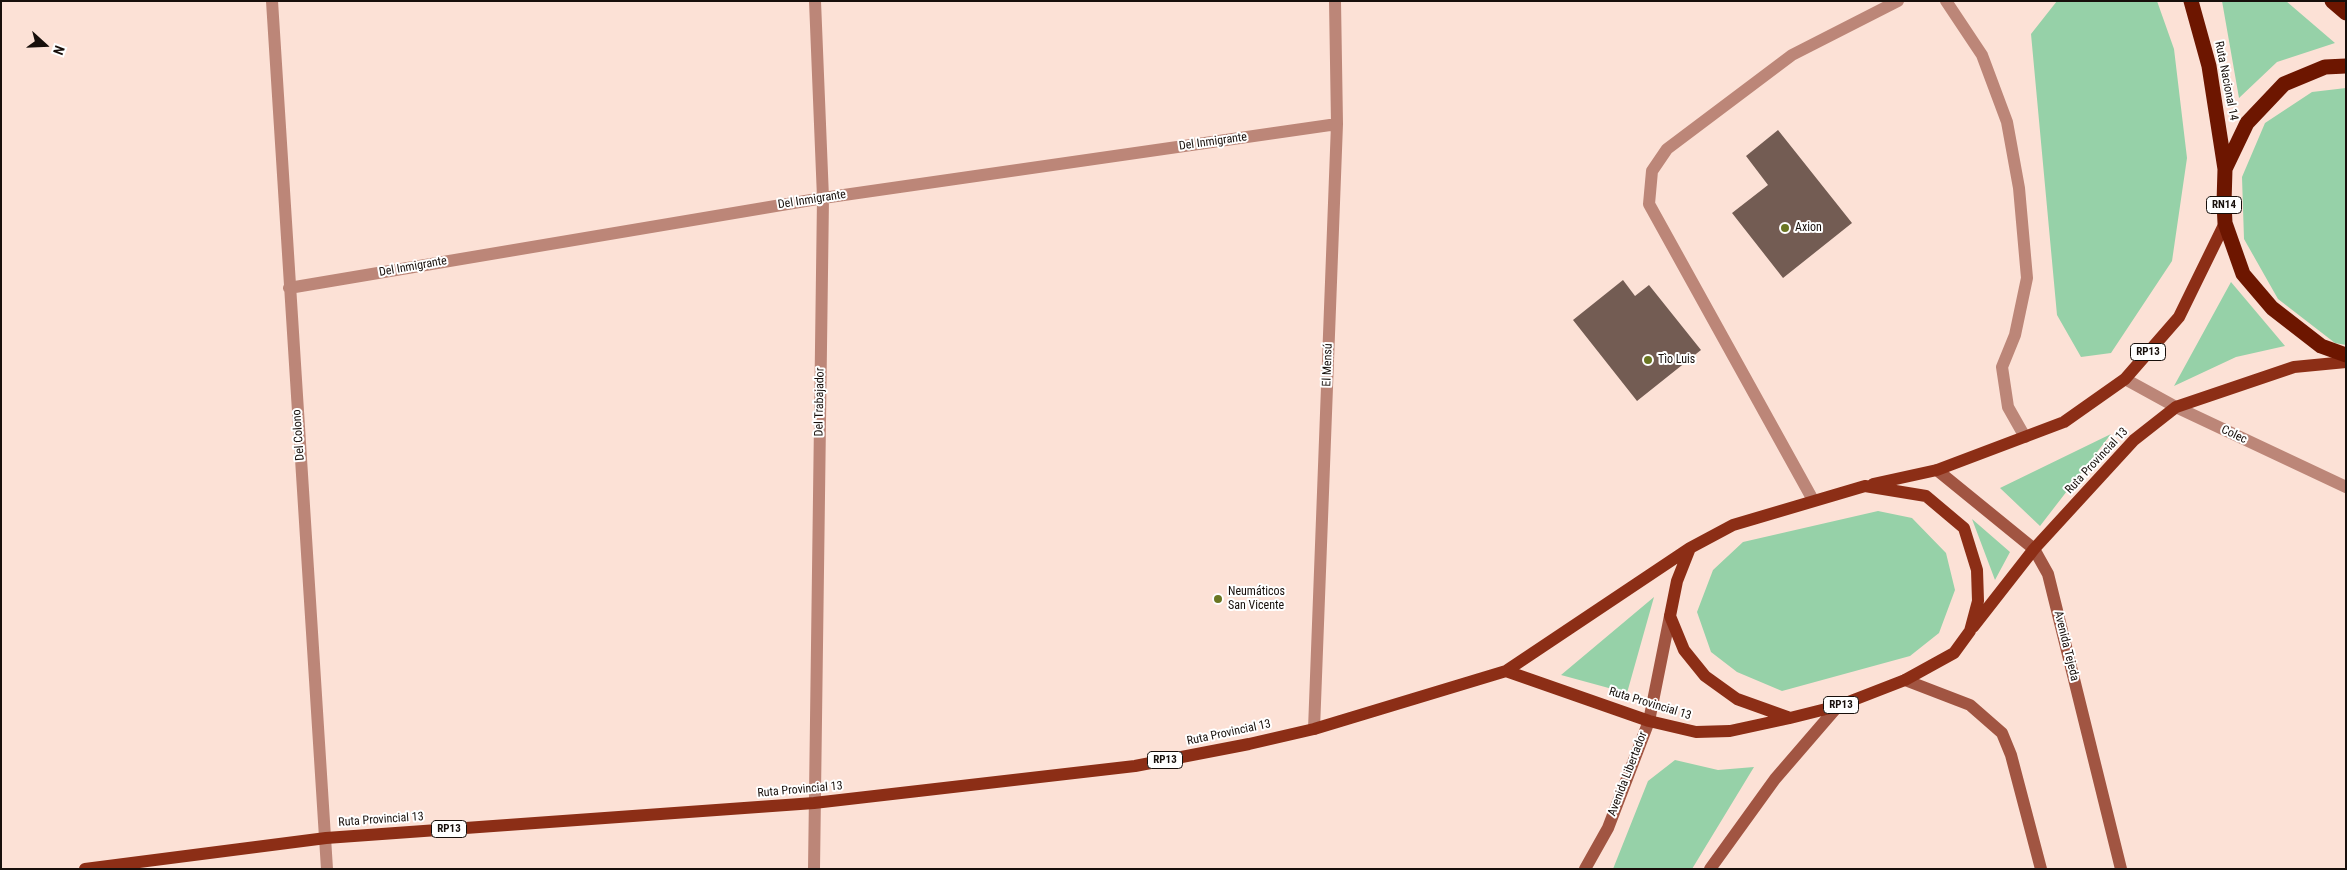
<!DOCTYPE html>
<html>
<head>
<meta charset="utf-8">
<style>
  body { margin:0 }
  #map { position:relative; width:2347px; height:870px; overflow:hidden; background:#fce1d6; font-family:"Roboto Condensed",sans-serif }
  canvas { display:block }
  .frame { position:absolute; inset:0; border:2px solid #170f0b; pointer-events:none }
  .north { position:absolute; left:20px; top:20px; width:50px; height:50px; -webkit-text-stroke:4px #fff; paint-order:stroke; rotate:110deg; font-size:14px; font-weight:700; line-height:20px; text-align:center; color:#170f0b }
  .north::after { content:''; display:block; margin:auto; width:18px; height:22px; background:#170f0b; clip-path:polygon(50% 0,100% 100%,50% 72%,0 100%) }
</style>
</head>
<body>
<div id="map">
<canvas width="2347" height="870"></canvas>
<div class="frame"></div>
<div class="north">N</div>
</div>
<script>
const ctx = document.querySelector('canvas').getContext('2d');
ctx.lineJoin = 'round';
function fillPath(path, color) { ctx.fillStyle = color; ctx.fill(path, 'evenodd'); }
const poly = rows => new Path2D(rows.map(r => 'M' + r).join(''));
function trace(path, color, width, dash) { ctx.strokeStyle = color; ctx.lineWidth = width; ctx.lineCap = dash ? 'butt' : 'round'; ctx.setLineDash(dash || []); ctx.stroke(path); }
function label(font, color, halo, rows, align = 'center') {
  ctx.font = font + ' "Roboto Condensed",sans-serif'; ctx.lineWidth = 4; ctx.setLineDash([]); ctx.textBaseline = 'middle'; ctx.strokeStyle = halo; ctx.fillStyle = color; for (const [text, x, y, turn = 0] of rows) {
    ctx.save(); ctx.translate(x, y); ctx.rotate((+turn || 0) * Math.PI / 180); ctx.textAlign = isNaN(turn) ? turn : align; if (halo) ctx.strokeText(text, 0, 0); ctx.fillText(text, 0, 0); ctx.restore();
  }
}
const green = poly([
  [2057,1,2157,1,2174,49,2187,158,2172,261,2111,353,2081,357,2057,315,2031,34],
  [2222,1,2286,1,2335,43,2277,62,2239,98],
  [2346,88,2346,345,2335,343,2278,299,2244,239,2242,177,2265,123,2312,92],
  [2231,282,2285,346,2236,357,2174,386],
  [2111,434,2040,526,2000,488],
  [1878,511,1912,518,1946,553,1955,590,1939,633,1910,656,1782,691,1737,672,1711,652,1697,612,1713,570,1743,542],
  [1972,519,2010,552,1995,580],
  [1654,597,1627,693,1561,675],
  [1675,760,1718,770,1754,767,1692,869,1613,869,1648,781]
]);
const building = poly([
  [1778,130,1852,223,1783,278,1732,213,1768,185,1746,156],
  [1623,280,1635,296,1649,285,1701,350,1637,401,1573,320]
]);
const lane = poly([
  [1946,1,1982,55,2007,122,2019,188,2027,278,2015,335,2002,367,2008,407,2025,437],
  [1813,500,1649,204,1652,171,1667,149,1792,55,1898,1]
]);
const street = poly([
  [272,1,327,869],
  [289,288,823,198,1337,124],
  [2125,379,2176,407,2346,487],
  [1314,729,1337,124,1335,1],
  [814,869,823,198,815,1]
]);
const secondary = poly([
  [1937,470,2034,549,2048,574,2121,869],
  [1905,680,1970,705,2002,733,2011,755,2041,869],
  [1585,869,1608,828,1649,721,1670,616],
  [1710,869,1775,779,1838,706]
]);
const primary = poly([
  [1873,484,1937,470,2064,422,2125,379,2179,317,2225,223],
  [1865,486,1926,496,1964,528,1977,570,1978,601,1970,631,1954,653,1905,680,1838,706,1790,718,1737,699,1705,676,1684,650,1670,616,1677,581,1690,548,1733,525,1865,486],
  [1973,627,2034,549,2134,440,2176,407,2294,367,2346,362],
  [1506,671,1649,721,1696,732,1730,731,1790,718],
  [85,869,326,838,814,803,1135,766,1249,744,1314,729,1506,671,1690,548]
]);
const highway = poly([
  [2191,1,2209,66,2225,169],
  [2332,1,2346,13],
  [2346,66,2325,67,2284,84,2247,123,2225,169,2224,203,2225,223,2243,274,2272,308,2321,346,2346,355]
]);
const markers = [
  [1785,228,5,"#6a7622"],
  [1648,360,5,"#6a7622"],
  [1218,599,5,"#6a7622"]
];
const shields = [
  [2224,205,35],
  [2148,352,35],
  [1841,705,35],
  [1165,760,35],
  [449,829,35]
];
const shieldNames = [
  ["RN14",2224,205],
  ["RP13",2148,352],
  ["RP13",1841,705],
  ["RP13",1165,760],
  ["RP13",449,829]
];
const streetNames = [
  ["Ruta Nacional 14",2226,81,79],
  ["Del Inmigrante",1213,142,-8],
  ["Del Inmigrante",812,200,-9],
  ["Del Inmigrante",413,267,-10],
  ["El Mensú",1328,365,-88],
  ["Del Trabajador",820,402,-89],
  ["Del Colono",299,435,-94],
  ["Colec",2234,435,25],
  ["Ruta Provincial 13",2097,461,-47],
  ["Avenida Tejeda",2066,646,76],
  ["Ruta Provincial 13",1650,704,17],
  ["Ruta Provincial 13",1229,733,-12],
  ["Avenida Libertador",1628,774,-69],
  ["Ruta Provincial 13",800,790,-5],
  ["Ruta Provincial 13",381,820,-4]
];
const poiNames = [
  ["Axion",1795,228],
  ["Tìo Luis",1658,360],
  ["Neumáticos",1228,592],
  ["San Vicente",1228,606]
];
fillPath(green, '#96d1a8');
fillPath(building, '#735c53');
trace(lane, '#bc8678', 12);
trace(street, '#bc8678', 12);
trace(secondary, '#a15542', 12);
trace(primary, '#8c2e16', 12);
trace(highway, '#6d1600', 15);
for (const [x, y, r, color] of markers) { const dot = new Path2D(); dot.arc(x, y, r, 0, 2 * Math.PI); ctx.fillStyle = color; ctx.fill(dot); trace(dot, '#fff', 2); }
for (const [x, y, w] of shields) { const box = new Path2D(); box.roundRect(x - w / 2, y - 8.5, w, 17, 4); ctx.fillStyle = '#fff'; ctx.fill(box); trace(box, '#170f0b', 1); }
label('bold 11px', '#170f0b', null, shieldNames);
label('12px', '#170f0b', '#fff', streetNames);
label('12px', '#170f0b', '#fff', poiNames, 'left');
</script>
</body>
</html>
